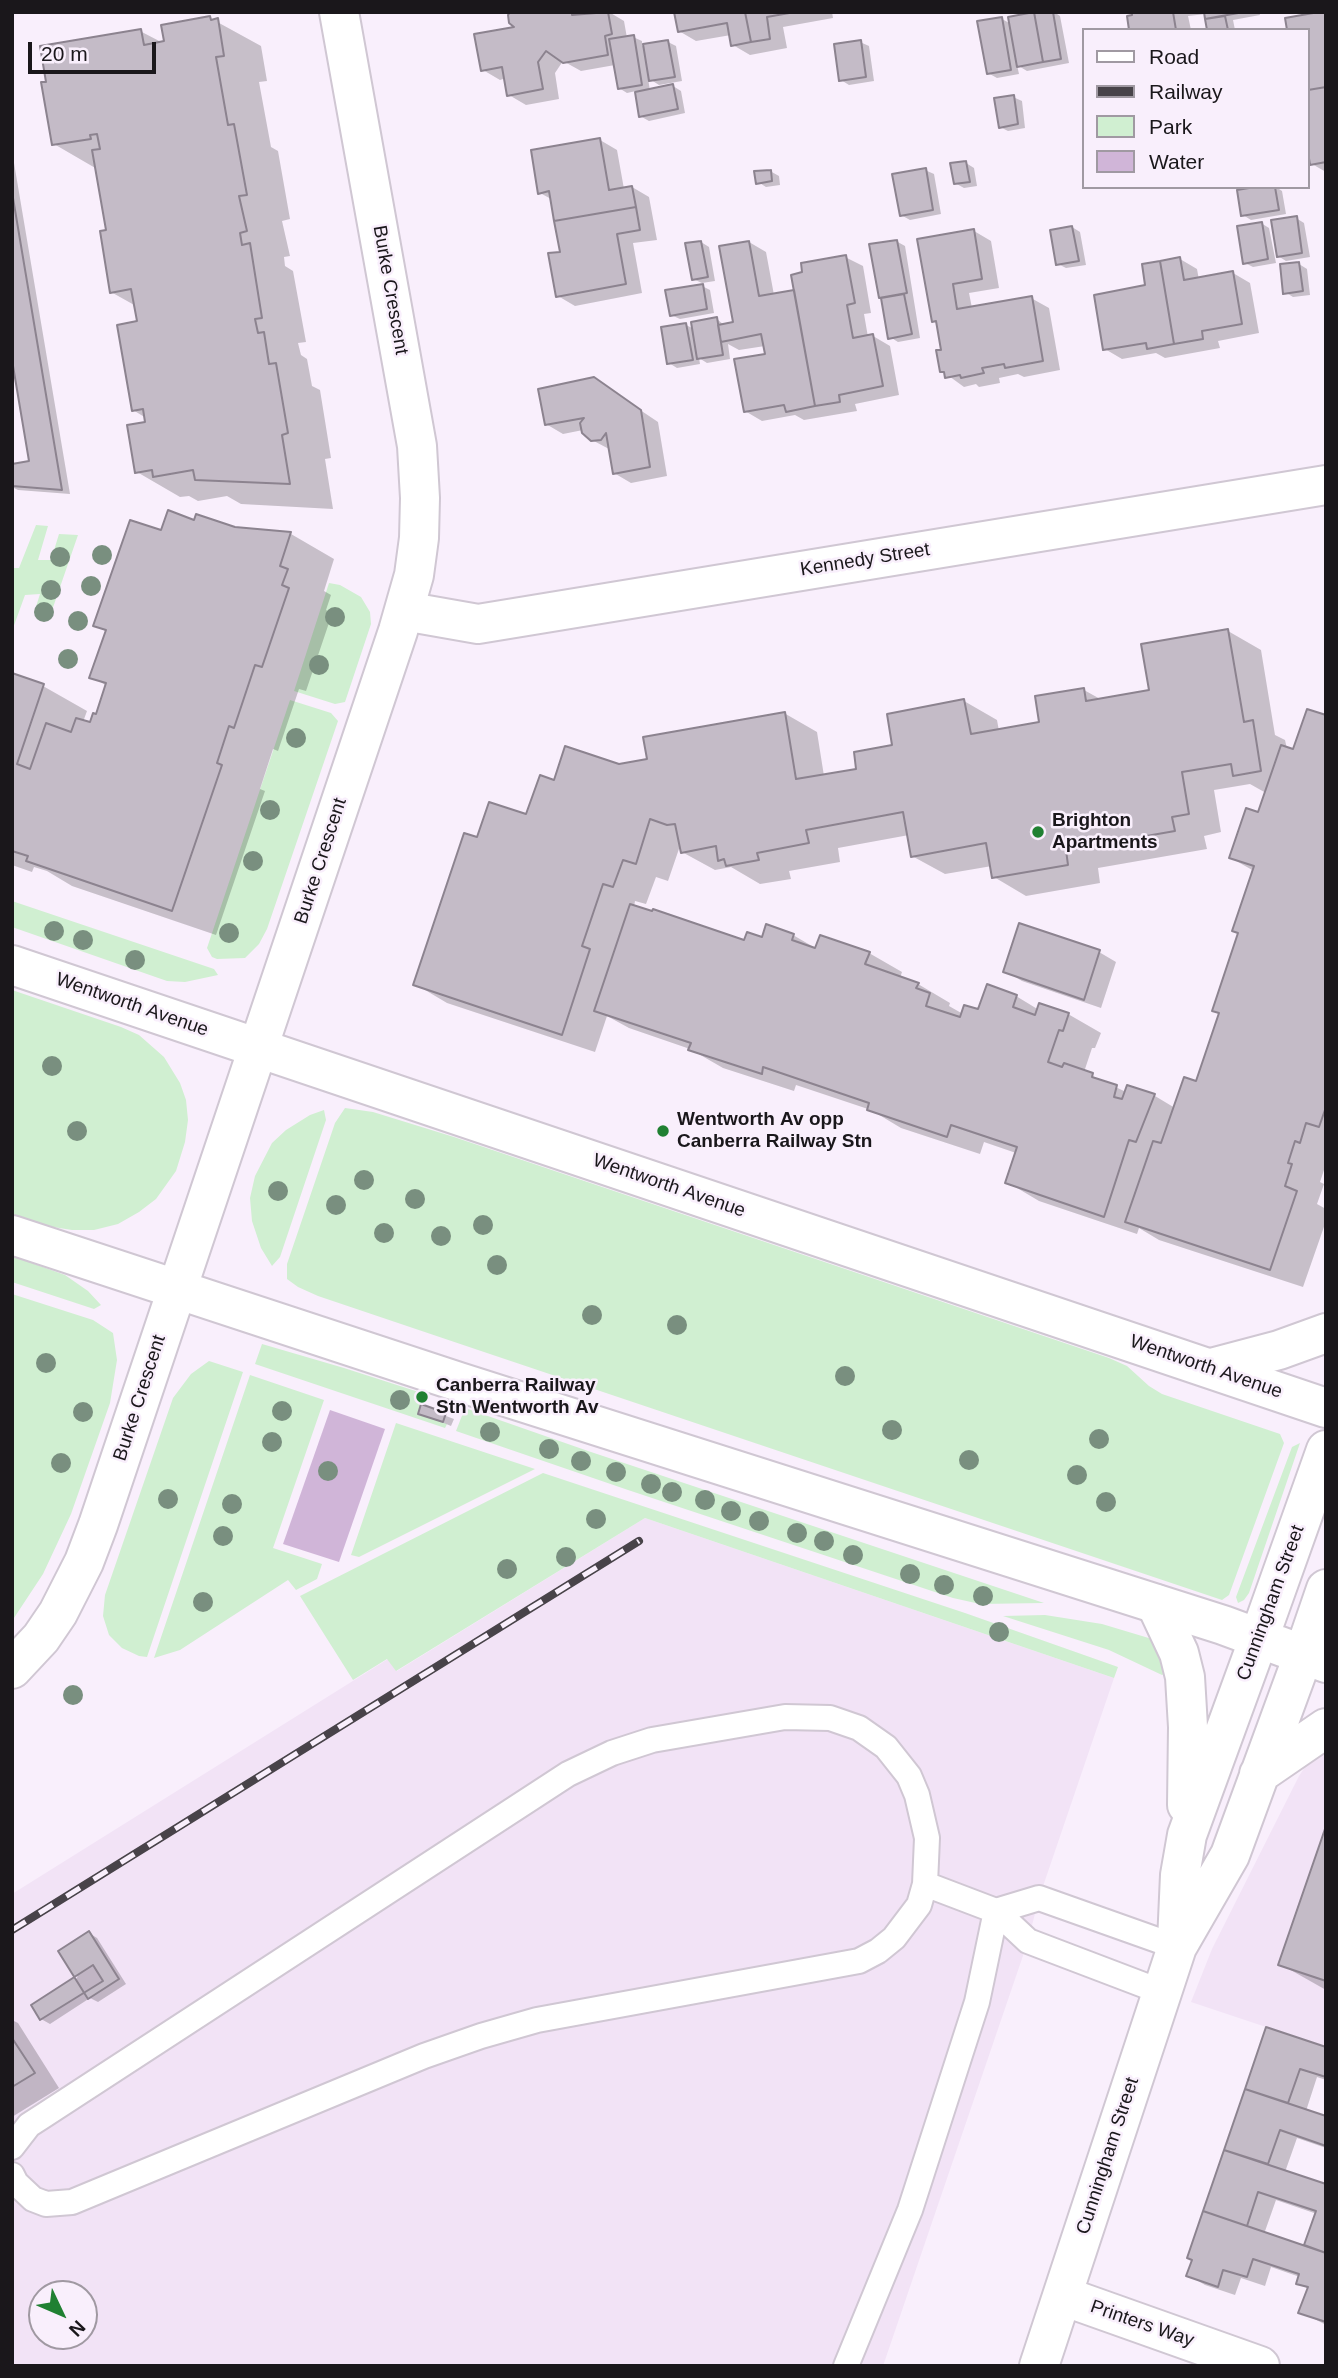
<!DOCTYPE html>
<html>
<head>
<meta charset="utf-8">
<style>
  body { margin:0 }
  #map { position:relative; width:1338px; height:2378px; overflow:hidden; background:#f9effc; font-family:Helvetica,sans-serif }
  canvas { display:block }
  .frame { position:absolute; inset:0; border:14px solid #1a171b; pointer-events:none }
  .legend { position:absolute; left:1082px; top:28px; width:228px; height:161px; box-sizing:border-box; background:#f9effc; border:2px solid #a099a2; margin:0; padding:9px 12px; list-style:none; font-size:21px; color:#1a171b }
  .legend li { display:flex; align-items:center; gap:14px; height:35px }
  .legend b { width:35px; border:2px solid #a099a2 }
  .north { position:absolute; left:28px; top:2280px; width:70px; height:70px; box-sizing:border-box; background:#f9effc; border:2px solid #a099a2; border-radius:50%; rotate:134deg; font-size:19px; font-weight:700; line-height:28px; text-align:center; color:#1a171b }
  .north::after { content:''; display:block; margin:auto; width:24px; height:32px; background:#208032; clip-path:polygon(50% 0,100% 100%,50% 72%,0 100%) }
  .scale { position:absolute; left:28px; top:42px; width:128px; height:32px; box-sizing:border-box; border:4px solid #1a171b; border-top:0; padding-left:9px; font-size:21px; line-height:24px; white-space:nowrap; color:#1a171b; -webkit-text-stroke:5px #f9effc; paint-order:stroke }
</style>
</head>
<body>
<div id="map">
<canvas width="1338" height="2378"></canvas>
<div class="frame"></div>
<ul class="legend">
<li><b style="height:9px;background:#fff"></b>Road</li>
<li><b style="height:9px;background:#484349"></b>Railway</li>
<li><b style="height:19px;background:#d0efd1"></b>Park</li>
<li><b style="height:19px;background:#d0b5d8"></b>Water</li>
</ul>
<div class="north">N</div>
<div class="scale">20 m</div>
</div>
<script>
const ctx = document.querySelector('canvas').getContext('2d');
ctx.lineJoin = 'round';
function fillPath(path, color) { ctx.fillStyle = color; ctx.fill(path, 'evenodd'); }
const poly = rows => new Path2D(rows.map(r => 'M' + r).join(''));
function trace(path, color, width, dash) { ctx.strokeStyle = color; ctx.lineWidth = width; ctx.lineCap = dash ? 'butt' : 'round'; ctx.setLineDash(dash || []); ctx.stroke(path); }
function label(font, color, halo, rows, align = 'center') {
  ctx.font = font + ' Helvetica,sans-serif'; ctx.lineWidth = 5; ctx.setLineDash([]); ctx.textBaseline = 'middle'; ctx.strokeStyle = halo; ctx.fillStyle = color; for (const [text, x, y, turn = 0] of rows) {
    ctx.save(); ctx.translate(x, y); ctx.rotate((+turn || 0) * Math.PI / 180); ctx.textAlign = isNaN(turn) ? turn : align; if (halo) ctx.strokeText(text, 0, 0); ctx.fillText(text, 0, 0); ctx.restore();
  }
}
const built = poly([
  [645,1518,1114,1678,1039,1898,1028,1941,883,2366,12,2366,12,1894,388,1659,397,1671],
  [42,2294,84,2294,84,2336,42,2336],
  [1326,1744,1326,2047,1191,2002,1212,1949,1299,1776,1315,1752]
]);
const green = poly([
  [36,525,48,526,38,560,51,560,59,534,78,535,49,619,34,613,40,594,25,595,12,631,12,568,19,568],
  [329,583,340,585,361,597,370,612,371,624,345,702,335,704,294,691],
  [290,700,331,713,338,721,267,929,259,944,245,958,217,959,212,957,207,948],
  [12,901,214,969,218,975,185,982,167,981,12,927],
  [12,990,121,1027,139,1035,164,1057,180,1083,186,1100,188,1120,185,1142,176,1171,156,1199,139,1212,118,1224,94,1230,72,1230,53,1227,12,1214],
  [345,1108,373,1112,454,1137,1109,1358,1127,1366,1149,1386,1162,1394,1280,1434,1284,1443,1229,1595,1222,1600,484,1352,318,1296,298,1287,287,1279,287,1264,335,1123],
  [324,1110,326,1120,280,1257,272,1266,261,1248,252,1221,250,1198,255,1176,272,1143,286,1130,310,1115],
  [12,1256,65,1275,88,1291,101,1305,94,1309,12,1282],
  [12,1294,93,1320,113,1333,117,1360,110,1403,71,1514,43,1574,12,1621],
  [262,1344,344,1368,425,1394,418,1414,447,1424,445,1428,255,1364],
  [209,1361,243,1372,147,1657,139,1656,122,1648,109,1635,103,1616,105,1595,173,1398,191,1374],
  [250,1375,324,1400,273,1548,322,1564,317,1579,296,1590,288,1580,180,1650,154,1658],
  [465,1408,588,1451,1044,1603,980,1604,953,1598,628,1490,456,1431],
  [396,1423,535,1469,359,1557,351,1555],
  [1300,1443,1249,1593,1244,1600,1238,1603,1236,1597,1292,1447],
  [543,1473,965,1613,1118,1667,1114,1678,645,1518,396,1671,387,1659,353,1680,300,1596],
  [1045,1615,1102,1624,1152,1639,1169,1672,1162,1675,1109,1650,1003,1616]
]);
const water = poly([
  [330,1410,385,1429,339,1562,283,1544]
]);
const shadow = poly([
  [512,12,583,12,586,15,594,15,590,12,609,12,624,21,627,38,633,37,642,41,642,46,668,42,676,46,682,81,659,85,648,78,650,91,673,86,681,91,685,113,649,121,640,116,636,91,627,93,619,88,615,65,581,71,563,61,555,73,559,99,526,105,509,95,506,78,500,80,483,70,518,28],
  [676,12,832,12,833,18,783,27,787,48,750,55,733,45,731,35,696,41,679,31],
  [1045,12,1054,12,1060,16,1069,63,1027,71,1017,65,1019,74,997,78,988,73,1002,19,1011,24],
  [1134,12,1259,12,1260,15,1233,20,1235,30,1209,30,1206,14,1188,16,1191,30,1131,30],
  [1326,13,1326,172,1312,164],
  [210,18,261,46,267,81,259,82,271,147,278,151,290,219,282,221,290,256,284,257,285,266,293,271,306,342,298,343,301,355,307,359,312,386,320,390,331,458,325,459,333,509,241,504,227,496,198,501,189,496,180,497,137,472,147,423,146,418,133,410,139,322,136,306,111,292,108,231,97,169,54,144,140,31,163,43],
  [860,42,869,46,874,81,849,85,841,80],
  [1013,97,1022,101,1025,128,1008,131,1000,127],
  [600,140,617,150,624,189,632,187,649,197,657,240,633,243,642,293,575,306,558,296,562,253,553,200,540,193],
  [12,151,70,494,18,490,12,487,12,466,31,462,12,349],
  [966,163,974,168,977,186,964,188,955,183],
  [925,170,934,174,941,214,910,220,901,215],
  [770,171,779,176,780,185,766,187,758,182],
  [1266,187,1276,187,1282,191,1286,214,1251,220,1243,215],
  [1296,218,1304,223,1310,257,1286,261,1278,256],
  [1261,223,1269,228,1276,263,1253,267,1245,263],
  [1072,227,1080,232,1086,265,1066,268,1058,264],
  [974,231,991,241,999,288,969,293,972,308,1031,298,1049,308,1060,370,1024,377,1018,374,999,378,1000,383,979,387,976,384,964,387,942,371,943,351,938,323,934,321],
  [896,241,905,246,920,338,898,342,890,337,871,246],
  [701,242,709,247,715,281,702,283,693,279],
  [749,242,766,252,774,295,796,291,845,257,863,266,871,313,864,314,868,337,873,336,890,346,899,395,855,404,857,411,804,420,795,415,762,421,745,411,767,355,765,346,739,350,728,344,730,359,707,363,699,358,700,364,677,368,669,363,686,325,694,329,717,319,725,326,735,324],
  [1180,259,1197,269,1199,280,1233,273,1250,283,1259,333,1218,341,1220,348,1165,358,1156,353,1122,359,1105,349,1147,287],
  [1299,264,1307,269,1310,295,1293,297,1285,292],
  [702,286,710,290,714,313,680,319,671,315],
  [594,379,658,422,667,476,631,483,614,473,609,449,592,440,583,430,563,434,546,424],
  [195,522,234,529,291,534,334,559,324,591,331,595,326,610,332,614,306,691,299,689,278,751,273,749,260,789,265,791,216,935,72,886,47,871,34,867,32,872,12,865,12,675,43,686,87,711,83,722,91,724,97,716,107,686,92,677,107,632,95,625,162,533],
  [1228,631,1261,650,1275,735,1285,740,1287,749,1295,751,1326,717,1326,1164,1320,1182,1324,1184,1317,1204,1326,1209,1326,1221,1303,1287,1159,1240,1139,1228,1137,1234,1039,1201,1007,1182,1016,1153,984,1142,980,1154,901,1128,871,1110,796,1085,794,1091,723,1068,690,1049,629,1028,607,1016,595,1052,447,1003,415,984,478,839,527,817,555,782,649,761,784,713,817,732,824,776,858,770,964,701,997,720,999,731,1041,724,1084,690,1102,700,1151,691],
  [1250,784,1266,793,1259,814,1231,858,1254,871,1240,934,1221,1014,1197,1083,1175,1108,1155,1096,1128,1087,1126,1092,1084,1072,1092,1048,1095,1048,1101,1033,1068,1014,1039,1010,1016,996,979,1012,963,1014,949,1006,950,1003,918,984,900,978,902,972,869,953,817,949,793,935,745,942,634,907,635,901,646,904,656,877,668,881,681,843,682,852,715,870,731,867,760,884,791,879,789,871,840,862,838,848,909,835,912,856,945,874,992,866,994,877,1026,896,1100,883,1098,868,1207,849,1204,836,1221,832,1214,790],
  [1099,952,1116,962,1101,1008,1022,981,1005,971],
  [422,1407,454,1419,451,1426,420,1413],
  [1326,1831,1326,1990,1280,1964],
  [89,1933,97,1938,126,1984,98,2002,90,1998,50,2024,41,2019,77,1978],
  [12,2020,18,2023,59,2088,12,2117],
  [1267,2029,1326,2049,1326,2080,1317,2077,1306,2111,1326,2118,1326,2148,1297,2138,1285,2172,1325,2186,1326,2184,1326,2325,1301,2312,1309,2289,1298,2283,1300,2277,1271,2267,1265,2286,1241,2278,1235,2295,1205,2285,1188,2275,1194,2260,1190,2257],
  [1276,2200,1317,2214,1305,2247,1264,2234]
]);
const building = poly([
  [510,12,572,12,572,15,608,12,612,34,605,36,608,55,563,63,546,51,538,62,543,89,507,96,502,67,481,71,474,34,514,27,509,23,508,15,510,12],
  [674,12,745,12,751,42,731,46,727,23,678,32,674,12],
  [745,12,795,12,767,17,770,39,751,42,745,12],
  [1034,12,1043,62,1017,67,1008,17,1034,12],
  [1034,12,1053,12,1061,59,1043,62,1034,12],
  [1132,12,1173,12,1176,30,1129,30,1127,16,1132,15,1132,12],
  [1204,12,1244,12,1205,19,1204,12],
  [1319,12,1326,12,1326,87,1308,90,1308,30,1287,30,1285,18,1319,12],
  [210,16,211,20,218,18,224,56,216,57,228,125,234,124,247,195,239,196,247,231,240,233,242,245,250,243,262,318,255,319,258,333,264,332,269,364,276,363,288,433,282,435,290,484,195,480,193,470,153,477,152,470,135,473,127,425,145,422,143,409,132,411,117,325,137,321,131,289,110,293,100,231,106,230,92,150,100,149,97,134,90,135,91,139,52,145,41,82,46,82,40,46,141,29,144,45,164,41,161,25,210,16],
  [1225,16,1228,30,1207,30,1205,19,1225,16],
  [1002,17,1011,70,987,74,977,21,1002,17],
  [634,35,642,85,618,89,609,39,634,35],
  [668,40,675,77,649,81,643,44,668,40],
  [861,40,866,77,839,81,834,44,861,40],
  [673,84,678,109,639,117,635,92,673,84],
  [1326,87,1326,162,1310,165,1308,152,1308,90,1326,87],
  [1014,95,1018,124,999,128,994,98,1014,95],
  [600,138,609,190,632,186,636,207,554,221,549,191,538,194,531,150,600,138],
  [966,161,970,182,954,184,950,163,966,161],
  [926,168,933,210,900,216,892,174,926,168],
  [771,170,772,181,756,184,754,171,771,170],
  [1255,187,1275,187,1279,210,1241,216,1237,190,1255,187],
  [12,192,62,490,12,486,12,464,29,461,12,360,12,192],
  [636,207,640,230,617,234,626,284,556,297,548,253,560,252,554,221,636,207],
  [1297,216,1302,253,1277,257,1271,220,1297,216],
  [1262,222,1268,259,1243,264,1237,226,1262,222],
  [1072,226,1079,261,1056,265,1050,230,1072,226],
  [974,229,982,279,953,284,957,309,1032,296,1043,361,1005,368,1004,364,982,368,984,373,961,378,960,375,945,378,944,372,940,372,936,350,941,350,936,321,932,322,917,239,974,229],
  [897,240,907,293,879,298,869,244,897,240],
  [701,241,708,277,692,280,685,243,701,241],
  [749,241,759,296,794,290,815,406,786,412,784,405,744,412,734,359,765,354,761,334,721,342,718,325,733,322,719,246,749,241],
  [846,255,855,303,847,305,853,338,873,334,883,386,839,395,840,402,815,406,791,275,802,272,801,263,846,255],
  [1180,257,1184,280,1233,271,1242,324,1202,331,1203,339,1174,344,1160,261,1180,257],
  [1160,261,1174,344,1147,349,1146,343,1103,350,1094,295,1145,285,1142,264,1160,261],
  [1299,262,1303,291,1283,294,1280,264,1299,262],
  [703,284,707,309,670,316,665,290,703,284],
  [904,294,912,334,888,339,881,298,904,294],
  [717,317,723,355,697,359,691,322,717,317],
  [686,323,693,360,667,364,661,327,686,323],
  [594,377,641,410,650,467,613,474,606,433,601,440,591,441,582,433,580,423,584,418,545,425,538,389,594,377],
  [168,510,194,520,196,514,235,527,291,532,280,566,288,569,282,585,289,588,262,667,255,665,234,728,229,726,217,763,222,765,172,911,26,861,28,856,12,851,12,673,44,684,17,764,30,769,46,723,71,732,76,718,90,722,93,713,96,714,106,683,89,678,106,630,93,626,130,520,161,530,168,510],
  [1228,629,1244,722,1253,720,1261,771,1233,776,1231,764,1182,772,1189,814,1172,817,1175,831,1066,850,1068,865,992,878,986,843,911,857,903,812,806,830,809,843,757,853,759,860,726,866,724,859,718,861,716,846,681,853,675,824,667,825,650,819,636,864,623,860,613,887,603,884,582,946,590,949,562,1035,413,985,464,833,477,837,489,802,526,814,540,775,554,780,565,746,619,764,647,759,643,737,785,712,796,779,856,769,854,752,892,745,887,714,964,699,971,734,1039,722,1035,696,1084,688,1086,701,1149,690,1141,644,1228,629],
  [1307,709,1326,715,1326,1107,1319,1127,1306,1123,1300,1143,1295,1141,1288,1163,1292,1164,1285,1186,1297,1191,1270,1270,1125,1222,1153,1141,1161,1143,1184,1077,1196,1081,1219,1013,1212,1011,1238,933,1232,931,1254,866,1229,858,1246,808,1258,812,1281,745,1293,749,1307,709],
  [630,904,652,911,653,909,744,940,747,932,762,937,766,924,794,934,792,940,815,948,820,935,870,952,865,964,919,983,916,988,930,993,926,1006,960,1017,964,1005,978,1009,987,984,1017,995,1013,1007,1035,1015,1039,1003,1069,1013,1063,1031,1059,1030,1048,1062,1062,1067,1064,1063,1093,1073,1092,1077,1117,1085,1114,1097,1122,1099,1127,1085,1155,1094,1136,1142,1129,1140,1104,1217,1005,1183,1017,1147,951,1125,947,1137,867,1110,869,1103,763,1067,762,1074,688,1050,691,1043,594,1011,630,904],
  [1019,923,1100,950,1084,1000,1003,972,1019,923],
  [421,1404,446,1413,443,1422,418,1414,421,1404],
  [1326,1826,1326,1981,1278,1965,1326,1826],
  [89,1931,119,1979,88,1999,58,1951,89,1931],
  [93,1965,103,1981,40,2020,31,2005,93,1965],
  [1266,2027,1326,2047,1326,2077,1300,2069,1288,2103,1245,2089,1266,2027],
  [12,2038,35,2073,12,2087,12,2038],
  [1245,2089,1326,2116,1326,2146,1280,2130,1268,2164,1224,2150,1245,2089],
  [1224,2150,1326,2184,1326,2253,1304,2245,1316,2211,1258,2192,1247,2226,1203,2211,1224,2150],
  [1203,2211,1326,2253,1326,2322,1298,2313,1308,2287,1296,2284,1299,2274,1253,2259,1247,2277,1223,2270,1218,2287,1186,2276,1192,2260,1187,2258,1203,2211]
]);
const lane = poly([
  [925,1884,996,1911,1028,1941,1162,1992],
  [996,1911,1039,1898,1177,1947],
  [12,2147,29,2125,43,2116,568,1774,612,1753,652,1740,785,1717,830,1718,859,1728,886,1747,909,1776,917,1795,927,1838,925,1884,919,1905,894,1938,878,1951,859,1961,537,2020,481,2036,424,2056,72,2202,46,2204,33,2199,16,2183,12,2175],
  [846,2366,910,2210,977,2002,996,1911]
]);
const street = poly([
  [404,611,478,624,1326,485],
  [1211,1368,1279,1350,1326,1333],
  [1156,1604,1179,1653,1185,1677,1188,1727,1187,1805],
  [12,1669,41,1638,58,1613,84,1562,98,1525,398,631,414,575,419,538,420,498,417,446,339,12],
  [1259,1774,1326,1728],
  [1177,1942,1180,1875,1187,1835,1259,1638],
  [1063,2296,1260,2366],
  [1039,2366,1177,1947,1230,1855,1303,1656]
]);
const secondary = poly([
  [12,965,1326,1408],
  [12,1235,459,1382,1223,1625,1326,1663],
  [1259,1638,1326,1450],
  [1303,1656,1326,1589]
]);
const rail = poly([
  [12,1930,639,1541]
]);
const trees = [
  [102,555],
  [60,557],
  [91,586],
  [51,590],
  [44,612],
  [335,617],
  [78,621],
  [68,659],
  [319,665],
  [296,738],
  [270,810],
  [253,861],
  [54,931],
  [229,933],
  [83,940],
  [135,960],
  [52,1066],
  [77,1131],
  [364,1180],
  [278,1191],
  [415,1199],
  [336,1205],
  [483,1225],
  [384,1233],
  [441,1236],
  [497,1265],
  [592,1315],
  [677,1325],
  [46,1363],
  [845,1376],
  [400,1400],
  [282,1411],
  [83,1412],
  [892,1430],
  [490,1432],
  [1099,1439],
  [272,1442],
  [549,1449],
  [969,1460],
  [581,1461],
  [61,1463],
  [328,1471],
  [616,1472],
  [1077,1475],
  [651,1484],
  [672,1492],
  [168,1499],
  [705,1500],
  [1106,1502],
  [232,1504],
  [731,1511],
  [596,1519],
  [759,1521],
  [797,1533],
  [223,1536],
  [824,1541],
  [853,1555],
  [566,1557],
  [507,1569],
  [910,1574],
  [944,1585],
  [983,1596],
  [203,1602],
  [999,1632],
  [73,1695]
];
const markers = [
  [1038,832,7,"#208032"],
  [663,1131,7,"#208032"],
  [422,1397,7,"#208032"]
];
const streetNames = [
  ["Burke Crescent",390,290,80],
  ["Kennedy Street",865,560,-9],
  ["Burke Crescent",321,861,-72],
  ["Wentworth Avenue",132,1005,19],
  ["Wentworth Avenue",669,1186,19],
  ["Wentworth Avenue",1206,1367,19],
  ["Burke Crescent",140,1398,-72],
  ["Cunningham Street",1271,1603,-70],
  ["Cunningham Street",1108,2156,-72],
  ["Printers Way",1142,2324,19]
];
const poiNames = [
  ["Brighton",1052,821],
  ["Apartments",1052,843],
  ["Wentworth Av opp",677,1120],
  ["Canberra Railway Stn",677,1142],
  ["Canberra Railway",436,1386],
  ["Stn Wentworth Av",436,1408]
];
fillPath(built, '#f2e3f6');
fillPath(green, '#d0efd1');
fillPath(water, '#d0b5d8');
fillPath(shadow, '#0003');
fillPath(building, '#c4bbc7');
trace(building, '#8c838f', 2);
trace(lane, '#d0c7d3', 28);
trace(street, '#d0c7d3', 42);
trace(secondary, '#d0c7d3', 42);
trace(lane, '#fff', 24);
trace(street, '#fff', 38);
trace(secondary, '#fff', 38);
trace(rail, '#484349', 8);
trace(rail, '#f9effc', 5, [16]);
ctx.fillStyle = '#798f7f';
for (const [x, y] of trees) { ctx.beginPath(); ctx.arc(x, y, 10, 0, 2 * Math.PI); ctx.fill(); }
for (const [x, y, r, color] of markers) { const dot = new Path2D(); dot.arc(x, y, r, 0, 2 * Math.PI); ctx.fillStyle = color; ctx.fill(dot); trace(dot, '#f9effc', 2.5); }
label('19px', '#1a171b', '#f9effc', streetNames);
label('bold 19px', '#1a171b', '#f9effc', poiNames, 'left');
</script>
</body>
</html>
